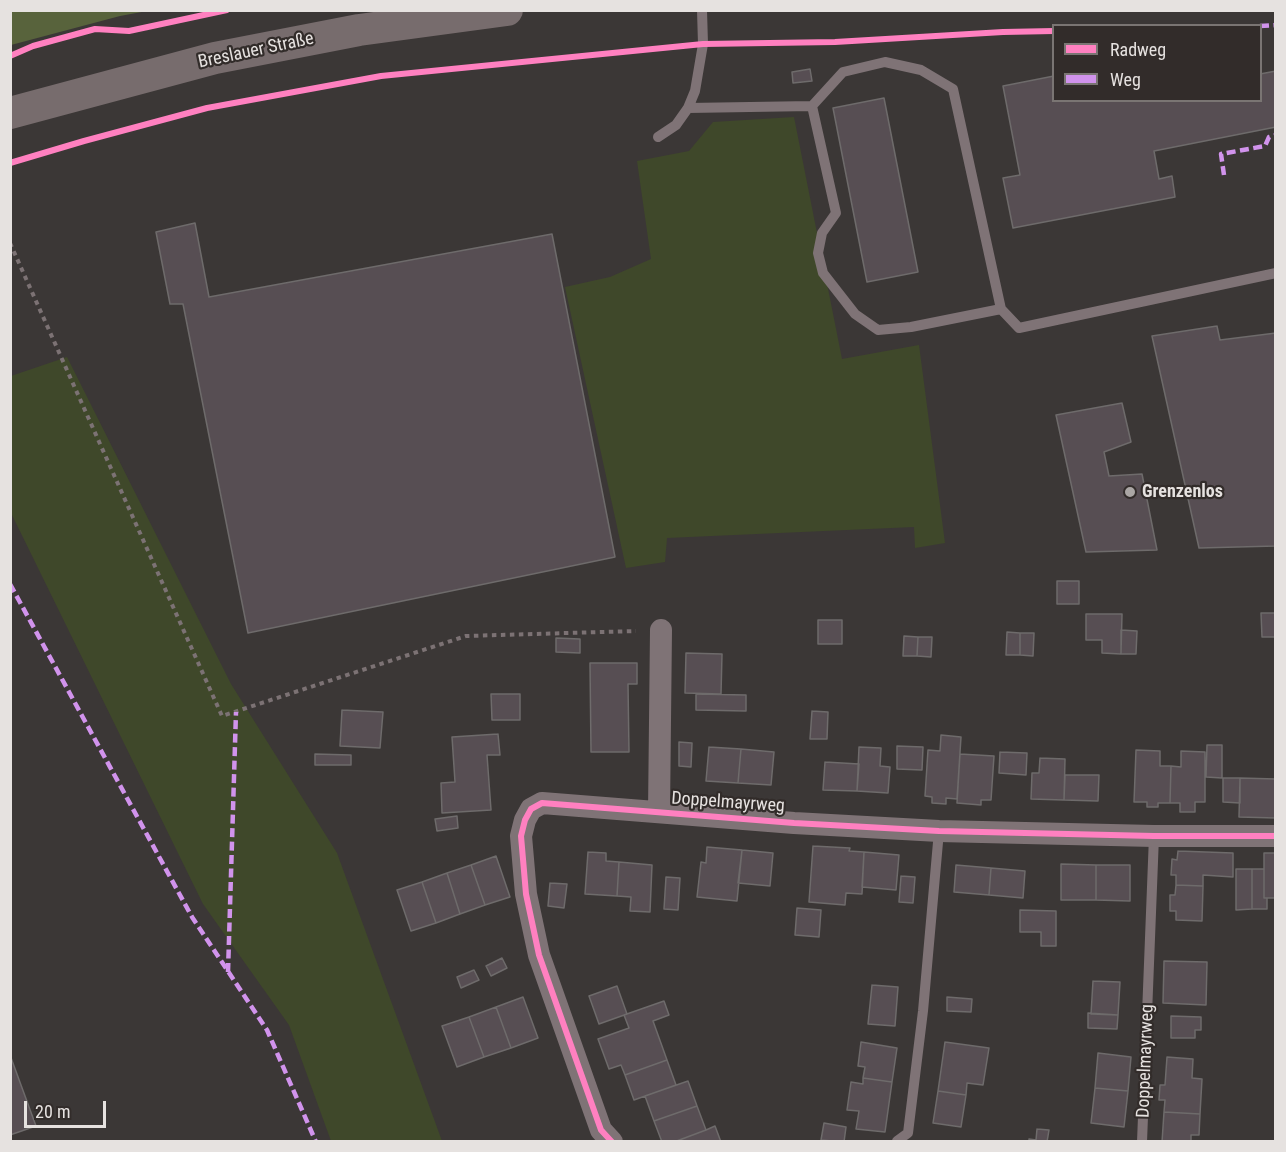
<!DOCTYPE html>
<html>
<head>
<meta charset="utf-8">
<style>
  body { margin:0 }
  #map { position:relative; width:1286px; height:1152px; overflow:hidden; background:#3b3736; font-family:"Roboto Condensed",sans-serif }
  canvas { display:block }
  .frame { position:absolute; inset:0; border:12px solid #e6e2e0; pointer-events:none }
  .legend { position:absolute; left:1052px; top:24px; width:210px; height:78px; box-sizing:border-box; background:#322c2a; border:2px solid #7a7573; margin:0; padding:8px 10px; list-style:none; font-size:18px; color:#e6e2e0 }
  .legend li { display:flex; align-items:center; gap:12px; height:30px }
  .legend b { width:30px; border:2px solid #7a7573 }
  .scale { position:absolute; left:24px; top:1101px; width:82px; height:27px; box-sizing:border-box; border:3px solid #e6e2e0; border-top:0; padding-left:8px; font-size:18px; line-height:21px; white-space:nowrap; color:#e6e2e0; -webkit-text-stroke:4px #322c2a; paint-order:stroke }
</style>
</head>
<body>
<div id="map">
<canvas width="1286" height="1152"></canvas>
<div class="frame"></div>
<ul class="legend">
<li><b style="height:8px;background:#ff80c0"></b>Radweg</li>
<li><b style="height:8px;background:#d193ec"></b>Weg</li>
</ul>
<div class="scale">20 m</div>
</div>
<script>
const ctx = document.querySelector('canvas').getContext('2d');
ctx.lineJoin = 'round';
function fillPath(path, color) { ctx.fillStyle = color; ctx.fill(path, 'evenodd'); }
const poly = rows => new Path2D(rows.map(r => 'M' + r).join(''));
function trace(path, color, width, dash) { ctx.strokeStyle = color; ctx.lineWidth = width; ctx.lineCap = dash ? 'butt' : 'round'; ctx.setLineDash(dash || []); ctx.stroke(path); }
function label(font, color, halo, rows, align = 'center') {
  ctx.font = font + ' "Roboto Condensed",sans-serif'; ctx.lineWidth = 4.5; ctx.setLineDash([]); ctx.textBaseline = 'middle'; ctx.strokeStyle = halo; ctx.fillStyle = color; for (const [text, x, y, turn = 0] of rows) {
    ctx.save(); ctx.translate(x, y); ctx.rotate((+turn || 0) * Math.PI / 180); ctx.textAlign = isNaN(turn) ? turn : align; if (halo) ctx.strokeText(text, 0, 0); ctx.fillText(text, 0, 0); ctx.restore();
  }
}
const green = poly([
  [794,117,842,359,919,345,945,543,915,548,914,527,667,538,665,562,626,568,565,287,610,277,651,259,637,161,689,151,713,122],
  [67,357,231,684,337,853,442,1141,331,1141,289,1025,203,904,11,513,11,376]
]);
const forest = poly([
  [11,10,147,10,147,11,120,16,11,45]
]);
const building = poly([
  [810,69,812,81,793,83,792,72,810,69],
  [1276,71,1276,127,1154,151,1159,179,1172,176,1175,197,1013,228,1003,178,1020,175,1003,86,1054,76,1054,100,1260,100,1260,74,1276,71],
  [884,98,918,272,867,282,833,108,884,98],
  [195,223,209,297,552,234,615,557,248,633,183,304,170,304,156,232,195,223],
  [1217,326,1220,340,1276,333,1276,546,1199,548,1152,336,1217,326],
  [1122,403,1131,442,1104,452,1109,476,1142,474,1157,550,1086,552,1056,415,1122,403],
  [1057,581,1079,581,1079,604,1057,604,1057,581],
  [1261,613,1276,613,1276,637,1262,637,1261,613],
  [1086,614,1122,614,1121,654,1102,653,1102,640,1086,640,1086,614],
  [818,620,842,620,842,644,818,644,818,620],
  [1121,630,1137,631,1136,654,1121,654,1121,630],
  [1007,632,1020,633,1020,655,1006,655,1007,632],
  [1020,633,1034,633,1033,656,1020,655,1020,633],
  [904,636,918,637,917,656,903,656,904,636],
  [918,637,932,637,931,657,917,656,918,637],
  [556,638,580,639,580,653,556,652,556,638],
  [686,653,722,654,721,694,685,693,686,653],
  [590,663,637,663,637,684,628,684,629,752,591,752,590,663],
  [491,694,520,694,520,720,492,720,491,694],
  [696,694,746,695,746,711,696,710,696,694],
  [342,710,383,712,380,748,340,746,342,710],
  [812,711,828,712,827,739,810,739,812,711],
  [498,734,500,755,487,755,491,810,442,813,441,783,455,782,452,737,498,734],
  [941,735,961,737,957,799,946,798,946,804,932,803,932,797,925,796,928,750,940,751,941,735],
  [679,742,692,743,691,767,679,766,679,742],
  [1207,745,1222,745,1222,778,1206,777,1207,745],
  [897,746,923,747,922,770,897,769,897,746],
  [709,747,741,749,738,783,706,781,709,747],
  [859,747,881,748,880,766,890,767,888,793,857,791,859,747],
  [741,749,774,752,771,785,738,783,741,749],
  [1136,750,1160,751,1160,766,1171,766,1170,803,1158,803,1158,807,1147,807,1147,802,1134,802,1136,750],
  [1181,751,1205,752,1205,802,1195,802,1195,812,1180,812,1180,803,1170,803,1171,766,1181,767,1181,751],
  [1000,752,1027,753,1026,775,999,773,1000,752],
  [315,754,351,755,351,765,315,765,315,754],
  [960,754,994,756,991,800,981,800,981,805,957,803,960,754],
  [1040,758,1065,759,1064,800,1031,799,1032,773,1039,773,1040,758],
  [825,762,859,764,857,791,823,790,825,762],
  [1065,775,1099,775,1098,801,1064,800,1065,775],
  [1223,778,1240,778,1240,803,1223,802,1223,778],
  [1240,778,1276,779,1276,818,1239,817,1240,778],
  [457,816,458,828,437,831,435,819,457,816],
  [813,846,850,848,849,851,864,852,862,894,846,893,845,905,809,902,813,846],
  [707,847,742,850,737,901,697,897,701,862,706,863,707,847],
  [742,850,773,853,770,886,738,883,742,850],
  [1178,851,1233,853,1233,877,1203,875,1203,886,1176,885,1176,875,1171,875,1172,859,1177,860,1178,851],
  [588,852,606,853,606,861,619,862,617,896,585,894,588,852],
  [864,852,899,855,896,890,862,887,864,852],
  [1264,853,1276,853,1276,898,1264,898,1264,853],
  [496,856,510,897,485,905,471,865,496,856],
  [619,862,652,865,650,912,630,911,631,897,617,896,619,862],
  [1061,864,1096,865,1096,900,1061,900,1061,864],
  [471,865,485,905,460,914,447,873,471,865],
  [956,865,991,868,989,895,954,892,956,865],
  [1096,865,1130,865,1130,901,1096,900,1096,865],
  [991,868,1025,871,1023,898,989,895,991,868],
  [1236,869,1252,869,1252,909,1236,910,1236,869],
  [1252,869,1264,869,1264,898,1267,898,1267,909,1252,909,1252,869],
  [447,873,460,914,436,923,422,882,447,873],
  [901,876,915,877,913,903,899,902,901,876],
  [666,877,680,878,678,910,664,909,666,877],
  [422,882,436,923,411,931,397,890,422,882],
  [550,883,567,884,564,908,548,906,550,883],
  [1176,885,1203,886,1202,921,1176,920,1176,911,1170,911,1170,895,1175,895,1176,885],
  [797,908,821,910,819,937,795,935,797,908],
  [1020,910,1056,911,1056,946,1041,946,1041,932,1020,932,1020,910],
  [502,958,507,968,491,976,486,966,502,958],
  [1164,961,1207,962,1206,1005,1163,1003,1164,961],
  [474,970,479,980,461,988,457,977,474,970],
  [1093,981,1120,982,1118,1015,1091,1014,1093,981],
  [872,985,898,987,895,1026,868,1024,872,985],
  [617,986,627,1014,599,1024,589,996,617,986],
  [523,997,538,1038,511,1048,496,1007,523,997],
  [947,997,972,999,971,1012,947,1011,947,997],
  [664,1001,669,1015,653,1021,667,1060,625,1075,621,1065,609,1069,598,1039,629,1028,624,1015,664,1001],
  [496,1007,511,1048,484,1057,469,1017,496,1007],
  [1088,1013,1118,1015,1117,1029,1088,1028,1088,1013],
  [1171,1016,1201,1017,1201,1030,1195,1030,1195,1038,1171,1038,1171,1016],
  [469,1017,484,1057,457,1067,442,1026,469,1017],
  [861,1042,897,1048,892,1082,863,1078,865,1067,858,1066,861,1042],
  [945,1042,989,1048,983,1085,967,1083,966,1095,938,1091,945,1042],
  [1098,1053,1131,1057,1128,1091,1095,1088,1098,1053],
  [10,1055,36,1126,10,1135,10,1055],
  [1167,1057,1193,1059,1192,1078,1202,1079,1200,1114,1164,1112,1165,1100,1159,1100,1160,1085,1165,1085,1167,1057],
  [667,1060,676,1085,634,1100,625,1075,667,1060],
  [863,1078,892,1082,885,1132,856,1129,859,1111,847,1110,851,1082,863,1084,863,1078],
  [688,1081,697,1106,654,1121,645,1096,688,1081],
  [1095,1088,1128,1091,1124,1127,1091,1123,1095,1088],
  [938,1091,966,1095,961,1127,933,1123,938,1091],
  [697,1106,706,1130,674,1142,662,1142,654,1121,697,1106],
  [1164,1112,1200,1114,1199,1135,1191,1135,1191,1142,1162,1142,1164,1112],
  [824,1123,846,1127,844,1142,821,1140,824,1123],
  [715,1126,721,1142,674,1142,706,1130,715,1126],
  [1037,1129,1049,1130,1047,1142,1029,1142,1029,1139,1036,1140,1037,1129]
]);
const path = poly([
  [10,243,222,716,466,636,636,631]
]);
const service = poly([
  [688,108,812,106],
  [658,137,676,125,688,108,695,91,703,44,702,10],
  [1001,309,911,327,878,330,855,314,823,273,818,253,822,233,836,213,812,106,843,72,885,62,921,70,953,89,1001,309,1019,328,1276,273],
  [897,1141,908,1133,923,1011,939,831],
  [1142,1142,1154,836]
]);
const minor = poly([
  [659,812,661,630],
  [612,1142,601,1130,539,955,526,894,521,836,525,820,531,809,542,803,794,823,939,831,1154,836,1276,836]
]);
const secondary = poly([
  [10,113,215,58,359,30,507,10]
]);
const quiet = poly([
  [1260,26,1276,25],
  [1224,175,1221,154,1265,146,1269,137,1276,135],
  [10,584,192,917,267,1030,316,1142],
  [228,972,236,712]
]);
const cycleway = poly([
  [10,56,33,46,95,29,129,31,227,10],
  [10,163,84,141,207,108,381,76,703,44,835,42,1003,32,1054,31],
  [612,1142,601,1130,539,955,526,894,521,836,525,820,531,809,542,803,794,823,939,831,1154,836,1276,836]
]);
const markers = [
  [1130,492,6,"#aaa6a4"]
];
const streetNames = [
  ["Breslauer Straße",256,51,-12],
  ["Doppelmayrweg",728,803,4],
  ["Doppelmayrweg",1146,1061,-88]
];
const poiNames = [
  ["Grenzenlos",1142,492]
];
fillPath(green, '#3f482a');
fillPath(forest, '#58633c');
fillPath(building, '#574e53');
trace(building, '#6e6b6b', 1.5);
trace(path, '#7c7274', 4, [4.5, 4.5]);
trace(service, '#7f7376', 10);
trace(minor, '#7f7376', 22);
trace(secondary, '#776c6d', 32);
trace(quiet, '#d193ec', 4.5, [9, 4.5]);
trace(cycleway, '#ff80c0', 6);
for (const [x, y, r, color] of markers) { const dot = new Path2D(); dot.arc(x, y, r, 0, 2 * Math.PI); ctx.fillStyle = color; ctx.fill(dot); trace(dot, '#322c2a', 2); }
label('18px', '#e6e2e0', '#322c2a', streetNames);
label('bold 18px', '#e6e2e0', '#322c2a', poiNames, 'left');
</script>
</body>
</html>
